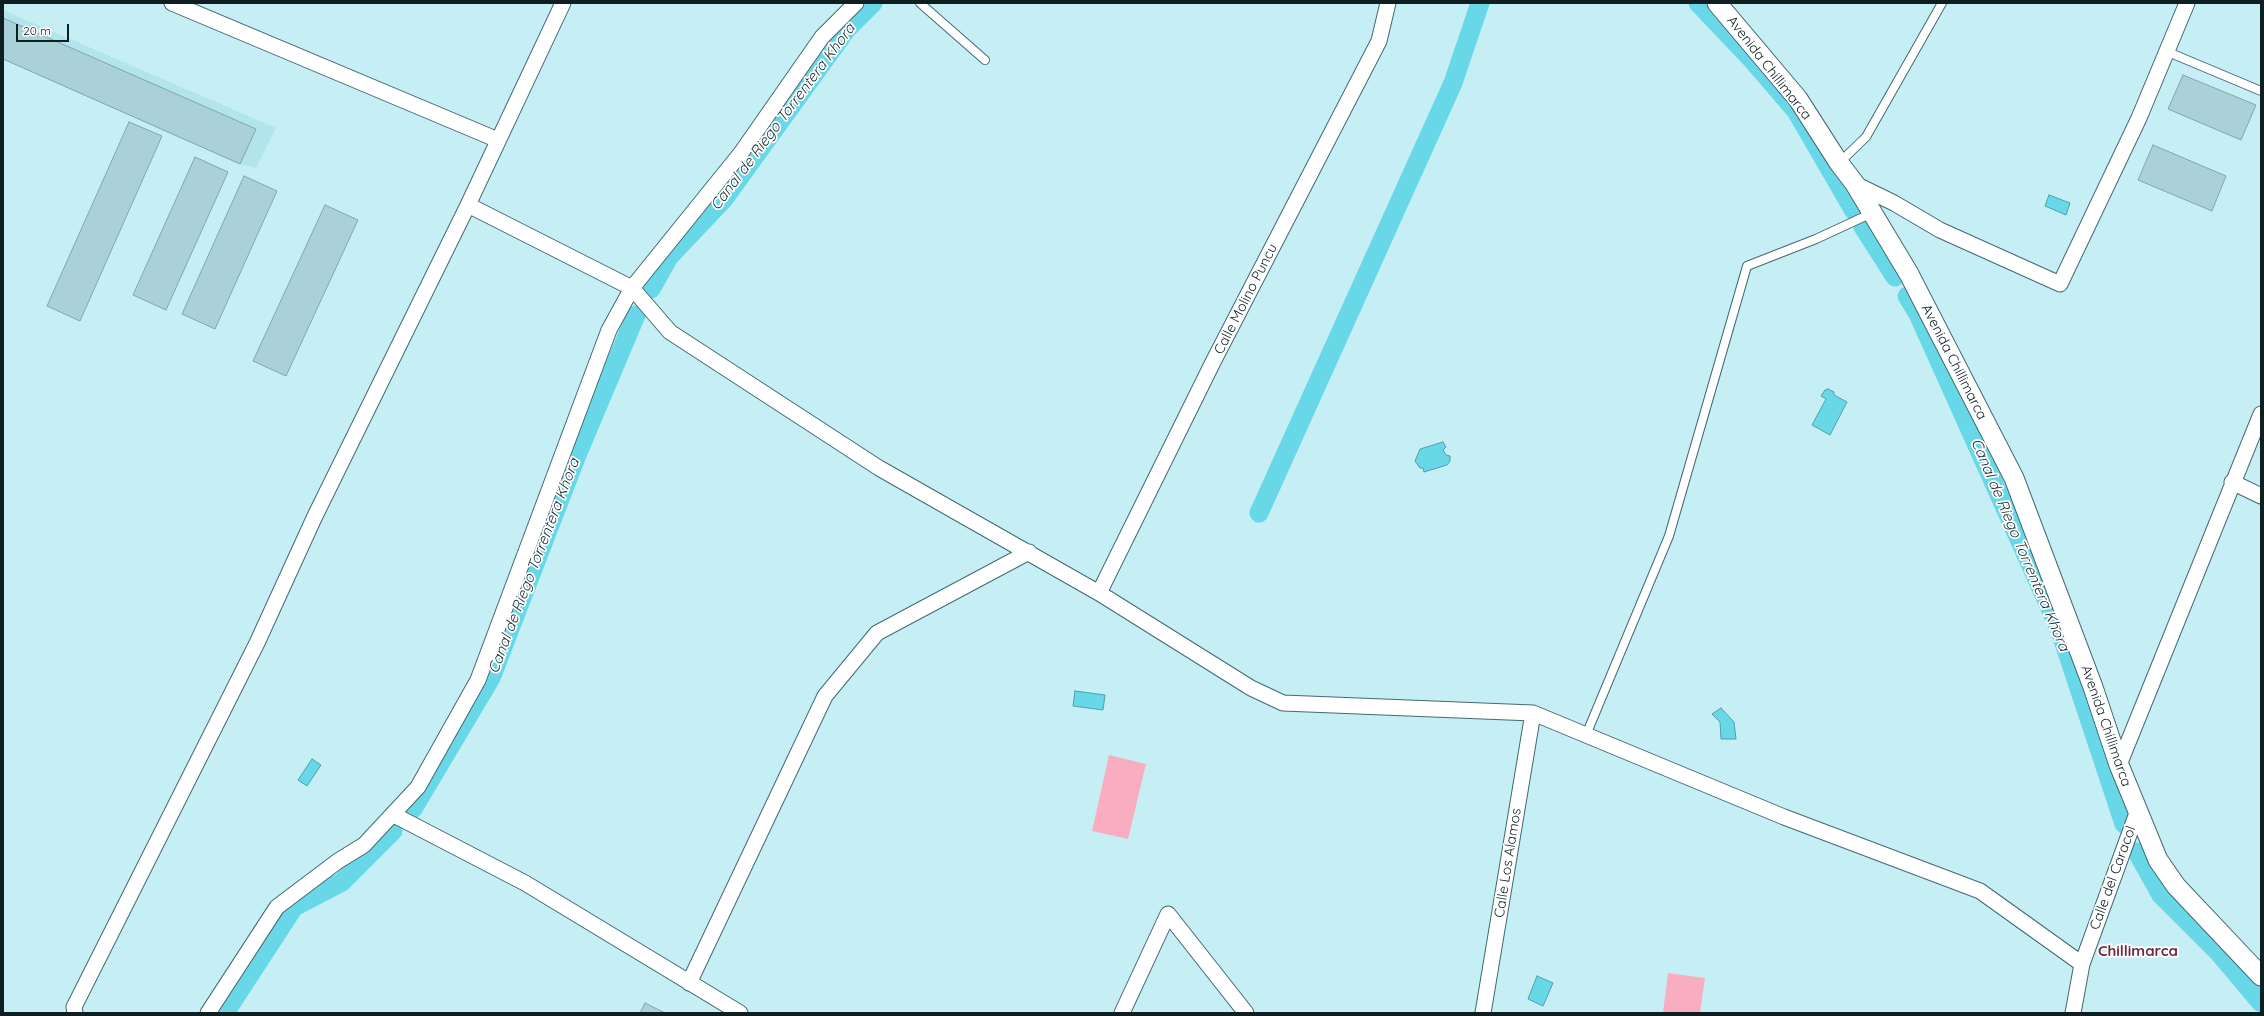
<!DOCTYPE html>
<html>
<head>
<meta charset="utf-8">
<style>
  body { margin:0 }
  #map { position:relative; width:2264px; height:1016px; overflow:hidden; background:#c6eff5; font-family:Quicksand,sans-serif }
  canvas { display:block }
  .frame { position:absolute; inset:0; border:4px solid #0f1f21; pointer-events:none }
  .scale { position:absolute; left:16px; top:24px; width:53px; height:18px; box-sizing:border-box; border:2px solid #0f1f21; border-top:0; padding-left:5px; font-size:12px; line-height:14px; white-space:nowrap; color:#0f1f21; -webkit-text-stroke:3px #fff; paint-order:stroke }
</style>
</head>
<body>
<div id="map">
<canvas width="2264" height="1016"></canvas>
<div class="frame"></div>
<div class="scale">20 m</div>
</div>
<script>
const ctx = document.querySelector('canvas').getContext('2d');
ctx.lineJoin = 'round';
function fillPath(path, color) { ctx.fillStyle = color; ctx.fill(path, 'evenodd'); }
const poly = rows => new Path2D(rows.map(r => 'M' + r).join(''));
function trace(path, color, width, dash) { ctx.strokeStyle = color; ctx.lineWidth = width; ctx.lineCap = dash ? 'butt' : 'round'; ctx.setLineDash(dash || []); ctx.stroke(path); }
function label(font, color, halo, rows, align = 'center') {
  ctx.font = font + ' Quicksand,sans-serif'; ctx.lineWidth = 3.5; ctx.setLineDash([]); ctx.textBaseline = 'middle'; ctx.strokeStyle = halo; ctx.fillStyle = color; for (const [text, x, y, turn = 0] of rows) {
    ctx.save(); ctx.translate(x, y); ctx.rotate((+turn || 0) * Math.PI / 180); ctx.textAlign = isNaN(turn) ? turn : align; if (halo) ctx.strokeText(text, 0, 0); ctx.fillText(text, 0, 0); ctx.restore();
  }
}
const built = poly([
  [3,10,276,128,256,168,240,164,3,59]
]);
const green = poly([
  [1109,755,1146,764,1128,839,1092,831],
  [1668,973,1705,978,1700,1013,1663,1013]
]);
const water = poly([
  [2049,195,2070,203,2066,215,2045,206,2049,195],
  [1828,389,1834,392,1834,395,1847,402,1830,435,1812,425,1826,399,1821,396,1825,390,1828,389],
  [1443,442,1446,447,1443,450,1446,455,1450,456,1450,461,1447,465,1424,472,1423,468,1420,468,1415,461,1420,449,1443,442],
  [1075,691,1105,695,1103,710,1073,706,1075,691],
  [1721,708,1734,722,1736,739,1721,739,1720,722,1712,714,1721,708],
  [312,759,321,765,307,786,298,780,312,759],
  [1537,976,1553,983,1543,1006,1528,999,1537,976]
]);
const canal = poly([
  [1698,3,1754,62,1796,111,1854,211],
  [1863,227,1895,277],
  [651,289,669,257,724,199,847,29,873,3],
  [1907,296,1918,314,2059,628,2124,824],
  [1259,513,1453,83,1480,3],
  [413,809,491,678,577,455,636,315],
  [2137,852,2161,895,2218,952,2261,1003],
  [225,1013,294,907,342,882,393,831]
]);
const building = poly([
  [3,18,256,129,240,164,3,59,3,18],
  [2183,75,2256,105,2241,140,2168,109,2183,75],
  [129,122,162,136,80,321,47,306,129,122],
  [2153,145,2226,176,2212,211,2138,180,2153,145],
  [195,157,228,172,166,310,133,295,195,157],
  [244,176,277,191,215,329,182,314,244,176],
  [325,205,358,220,286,376,253,361,325,205],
  [645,1003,665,1013,640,1013,645,1003]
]);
const service = poly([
  [920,3,985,60],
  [2168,52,2261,91],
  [1839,163,1866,137,1942,3],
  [1586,735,1669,536,1747,266,1816,239,1872,213]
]);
const minor = poly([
  [172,3,498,140],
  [1855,184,1894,203,1940,230,2060,284,2139,118,2187,3],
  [468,205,632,288,670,332,879,468,1099,593,1251,688,1283,703,1533,713,1784,817,1980,891,2082,964],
  [2232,482,2261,496],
  [1099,593,1213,362,1379,41,1388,3],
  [2119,765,2261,414],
  [394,815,525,883,740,1013],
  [689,983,825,696,877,633,1029,552],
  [75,1013,74,1007,257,643,315,516,468,205,563,3],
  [208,1013,277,907,338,861,364,845,418,787,478,680,609,330,632,288,741,153,822,37,856,3],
  [1122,1013,1168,914,1246,1013],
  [1483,1013,1533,713],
  [2073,1013,2082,964,2137,813]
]);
const tertiary = poly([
  [1717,3,1798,99,1839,163,1855,184,1909,274,2014,478,2093,687,2119,765,2158,860,2176,886,2261,976]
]);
const streetNames = [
  ["Avenida Chillimarca",1769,68,52],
  ["Calle Molino Puncu",1246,299,-63],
  ["Avenida Chillimarca",1954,362,63],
  ["Avenida Chillimarca",2106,726,71],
  ["Calle Los Alamos",1508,863,-81],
  ["Calle del Caracol",2113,878,-70]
];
const waterNames = [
  ["Canal de Riego Torrentera Khora",783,117,-53],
  ["Canal de Riego Torrentera Khora",2020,545,67],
  ["Canal de Riego Torrentera Khora",534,566,-69]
];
const neighbourhoodNames = [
  ["Chillimarca",2138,951]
];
fillPath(built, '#b2e4ec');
fillPath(green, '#f9adc1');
fillPath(water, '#68d8e8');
trace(water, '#4da0ac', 1);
trace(canal, '#68d8e8', 19);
fillPath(building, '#a9d1d7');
trace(building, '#80a6ac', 1);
trace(service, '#44696f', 10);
trace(minor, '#44696f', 17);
trace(tertiary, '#44696f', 21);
trace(service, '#fff', 8);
trace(minor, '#fff', 15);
trace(tertiary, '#fff', 19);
label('14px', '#0f1f21', '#fff', streetNames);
label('italic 15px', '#192d30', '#fff', waterNames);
label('bold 15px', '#6e2940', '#fff', neighbourhoodNames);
</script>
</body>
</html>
